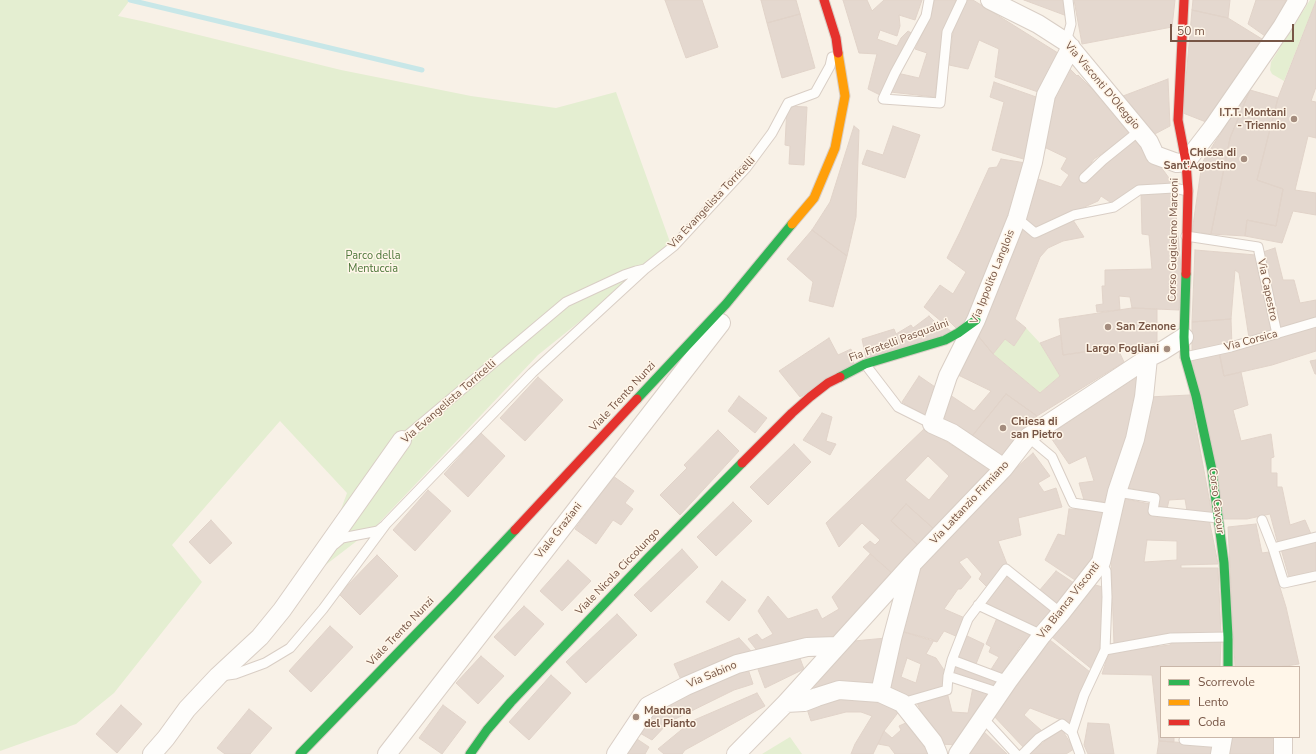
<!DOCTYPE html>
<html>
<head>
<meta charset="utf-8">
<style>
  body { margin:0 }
  #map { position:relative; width:1316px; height:754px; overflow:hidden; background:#f8f1e7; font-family:"Nunito Sans",sans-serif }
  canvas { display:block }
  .legend { position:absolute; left:1160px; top:666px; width:140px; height:72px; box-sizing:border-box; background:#fff6e9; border:1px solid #c9b6a8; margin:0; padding:5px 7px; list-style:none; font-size:12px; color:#775646 }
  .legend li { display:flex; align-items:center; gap:8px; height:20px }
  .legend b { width:20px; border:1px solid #c9b6a8 }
  .scale { position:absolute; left:1170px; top:24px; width:124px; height:18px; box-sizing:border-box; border:2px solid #775646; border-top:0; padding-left:5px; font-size:12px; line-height:14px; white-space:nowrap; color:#775646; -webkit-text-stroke:3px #fff6e9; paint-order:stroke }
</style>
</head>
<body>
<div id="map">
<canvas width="1316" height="754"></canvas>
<ul class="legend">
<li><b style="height:5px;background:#30b455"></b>Scorrevole</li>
<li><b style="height:5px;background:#ff9f0a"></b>Lento</li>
<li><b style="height:5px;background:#e5322d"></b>Coda</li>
</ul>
<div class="scale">50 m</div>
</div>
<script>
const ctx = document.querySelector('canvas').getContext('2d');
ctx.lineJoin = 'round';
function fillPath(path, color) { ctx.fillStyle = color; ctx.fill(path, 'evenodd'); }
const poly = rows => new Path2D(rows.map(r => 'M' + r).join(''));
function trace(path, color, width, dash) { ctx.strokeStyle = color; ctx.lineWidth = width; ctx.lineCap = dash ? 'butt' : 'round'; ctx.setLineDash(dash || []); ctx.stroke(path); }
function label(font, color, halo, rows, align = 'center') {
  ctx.font = font + ' "Nunito Sans",sans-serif'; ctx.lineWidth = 3; ctx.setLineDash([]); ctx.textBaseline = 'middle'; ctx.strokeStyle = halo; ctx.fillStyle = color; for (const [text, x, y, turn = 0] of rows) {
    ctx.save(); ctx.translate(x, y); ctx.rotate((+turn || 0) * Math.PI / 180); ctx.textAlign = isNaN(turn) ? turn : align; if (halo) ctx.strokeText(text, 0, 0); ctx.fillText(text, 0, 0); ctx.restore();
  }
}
const green = poly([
  [0,0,130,0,118,16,146,22,341,70,471,96,556,108,616,92,670,242,645,269,538,355,375,527,319,570,347,493,280,421,172,545,202,582,114,693,76,724,0,751],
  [1310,0,1316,0,1316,1,1284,81,1272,74,1270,70,1271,62],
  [1026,328,1040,343,1060,376,1040,393,993,354,1005,339,1014,346],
  [790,737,802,754,762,754]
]);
const stream = poly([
  [130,0,422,70]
]);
const building = poly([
  [665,0,702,0,718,47,686,58,665,0],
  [761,0,796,0,800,14,767,23,761,0],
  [843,0,867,0,872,11,884,0,922,0,915,20,899,15,900,26,897,36,880,30,877,39,897,46,901,38,908,31,913,34,882,96,868,89,877,54,859,53,843,0],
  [934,0,957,0,942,37,935,97,890,92,897,73,919,78,927,53,915,49,931,16,934,0],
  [967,0,973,0,1058,53,1041,93,995,77,999,49,979,40,968,69,949,65,953,32,967,0],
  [1024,0,1065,0,1067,16,1024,0],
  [1074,0,1175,0,1172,27,1082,44,1074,0],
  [1193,0,1230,0,1228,18,1192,10,1193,0],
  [1256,0,1286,0,1276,21,1265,36,1248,24,1256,0],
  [1316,1,1316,87,1311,101,1316,102,1316,138,1308,136,1295,190,1316,193,1316,215,1293,211,1282,243,1245,236,1247,220,1276,226,1283,189,1257,180,1278,98,1316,1],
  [1192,10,1228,18,1262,39,1206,122,1183,113,1192,10],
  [800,14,815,68,782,78,767,23,800,14],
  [1068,67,1077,76,1078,75,1111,108,1131,134,1094,159,1079,180,1084,182,1138,135,1174,185,1131,195,1113,204,1101,196,1098,201,1035,229,1021,219,1035,178,1061,187,1069,175,1061,169,1067,158,1042,146,1053,94,1068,67],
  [1168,79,1170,126,1151,136,1123,96,1168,79],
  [994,82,1039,98,1027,160,992,150,1004,102,990,97,994,82],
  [1248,89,1250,90,1230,138,1211,234,1192,232,1202,163,1248,89],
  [1250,90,1278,98,1257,180,1283,189,1276,226,1247,220,1245,236,1211,234,1230,138,1250,90],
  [787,106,807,107,804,165,789,164,790,146,785,145,787,106],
  [854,126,859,130,856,217,847,256,812,230,830,202,854,126],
  [893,126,920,135,905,178,862,164,867,150,883,155,893,126],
  [1001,159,1026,163,1011,219,975,310,957,329,947,319,942,322,924,307,940,285,953,294,966,272,947,258,960,232,989,168,997,167,1001,159],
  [1174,190,1181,269,1179,310,1132,308,1130,297,1119,296,1120,310,1097,312,1096,305,1103,304,1102,286,1105,286,1105,270,1152,269,1149,235,1142,234,1141,193,1174,190],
  [1073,220,1084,237,1063,241,1048,248,1040,257,1015,319,1026,328,1014,346,1005,339,993,354,975,332,1020,224,1034,236,1073,220],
  [812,230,847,256,833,307,809,301,813,282,787,259,812,230],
  [1275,248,1283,280,1294,280,1300,303,1316,300,1316,317,1280,329,1263,252,1275,248],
  [1195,250,1256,255,1273,331,1249,338,1239,273,1235,270,1231,319,1192,322,1195,250],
  [1132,308,1157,309,1157,342,1063,355,1059,319,1132,308],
  [929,316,936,323,938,321,952,332,866,358,862,339,894,329,896,334,911,325,913,328,929,316],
  [1231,319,1232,346,1192,354,1192,322,1231,319],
  [1316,326,1316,351,1272,365,1224,376,1219,352,1269,341,1273,338,1316,326],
  [975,332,993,354,1040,393,1060,376,1040,343,1061,335,1063,355,1117,347,1124,362,1037,416,1006,394,969,440,938,416,947,393,974,411,991,391,954,373,975,332],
  [829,338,838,355,851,349,854,364,800,397,779,371,829,338],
  [1219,352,1224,376,1241,372,1248,405,1233,410,1241,441,1271,434,1274,457,1271,458,1271,473,1277,473,1277,487,1282,487,1290,525,1305,520,1311,534,1278,544,1270,514,1247,519,1224,519,1192,358,1219,352],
  [1316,360,1316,374,1315,374,1310,361,1316,360],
  [919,376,941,391,928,418,902,402,919,376],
  [538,377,563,400,525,441,500,418,538,377],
  [1135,378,1142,383,1130,442,1107,502,1084,500,1079,483,1094,481,1086,456,1069,464,1049,435,1135,378],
  [1006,394,1037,416,1000,462,969,440,1006,394],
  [1190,395,1212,514,1187,511,1185,499,1169,500,1167,509,1156,508,1157,494,1123,487,1148,397,1190,395],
  [739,396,767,418,755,433,728,411,739,396],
  [822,413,832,417,826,441,836,444,830,455,803,440,822,413],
  [925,428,991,470,935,530,906,504,891,521,920,547,893,574,863,547,870,541,875,545,880,540,862,523,839,547,826,523,925,428],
  [928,456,949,476,929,500,905,480,928,456],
  [718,430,739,451,680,515,660,495,687,468,684,465,718,430],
  [481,433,505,456,468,497,444,474,481,433],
  [794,444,811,462,768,505,750,487,794,444],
  [1033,453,1050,476,1038,483,1044,492,1056,488,1062,507,1018,518,1021,535,998,541,1007,564,987,587,979,579,982,574,967,557,959,562,971,577,961,589,958,589,944,609,965,618,958,637,944,631,937,642,897,630,918,574,928,556,983,497,1033,453],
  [613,476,634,491,625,503,633,509,621,525,613,520,596,544,575,529,613,476],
  [428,490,451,511,415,551,393,530,428,490],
  [1121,498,1150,504,1149,515,1187,517,1209,519,1218,564,1181,565,1181,568,1218,568,1221,635,1114,645,1111,560,1107,556,1121,498],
  [1147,540,1177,541,1177,560,1144,562,1147,540],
  [733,502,752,521,716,556,697,537,733,502],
  [906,504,935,530,920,547,891,521,906,504],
  [1069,509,1106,511,1090,566,1078,582,1045,560,1058,534,1065,536,1069,509],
  [211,520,232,543,210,564,189,542,211,520],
  [1256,524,1262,553,1269,552,1286,607,1299,664,1279,667,1235,667,1228,527,1256,524],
  [1316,540,1316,571,1289,577,1281,549,1316,540],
  [682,549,698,567,651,612,634,595,682,549],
  [870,554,893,574,834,640,759,653,748,639,757,634,762,640,773,634,758,611,768,596,788,619,817,609,822,619,839,609,832,597,870,554],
  [377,555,398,576,360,615,339,594,377,555],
  [568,560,591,581,562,611,540,591,568,560],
  [1056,571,1077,585,1060,607,1039,591,1056,571],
  [1007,572,1053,610,1040,630,982,603,1007,572],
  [722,581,746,600,729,621,706,602,722,581],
  [1095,585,1103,587,1102,650,1093,670,1052,637,1095,585],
  [524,606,544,624,515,656,494,637,524,606],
  [617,614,637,635,586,683,566,662,617,614],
  [997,618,1034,633,1026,646,1021,645,1002,675,990,671,999,657,989,652,991,647,986,644,997,618],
  [330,626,353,647,311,692,289,671,330,626],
  [897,630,934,640,926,654,936,658,946,673,944,689,906,701,890,687,897,630],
  [907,658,921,664,916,683,901,677,907,658],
  [965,635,984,644,976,664,956,656,965,635],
  [1045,636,1090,672,1069,723,1030,708,1024,715,1042,731,1024,748,992,714,1045,636],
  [739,638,752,652,682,682,674,664,739,638],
  [886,638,875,689,815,695,811,687,854,641,886,638],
  [1221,641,1220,667,1161,667,1161,737,1174,737,1174,742,1159,741,1152,675,1102,674,1109,652,1170,645,1172,642,1221,641],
  [798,653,804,669,765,688,756,664,798,653],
  [481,656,504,676,478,704,456,683,481,656],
  [952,662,1000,679,995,690,950,674,952,662],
  [747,666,753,684,734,690,669,722,652,740,638,732,656,710,747,666],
  [551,675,571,693,529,740,509,722,551,675],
  [973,687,991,693,961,745,937,744,916,701,947,692,952,712,968,713,973,687],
  [757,693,765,706,685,750,682,754,664,754,658,749,692,721,757,693],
  [848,693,882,699,900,710,884,731,873,754,851,754,855,744,872,716,861,712,846,712,811,721,806,706,848,693],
  [121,705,142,724,117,753,96,734,121,705],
  [443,705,466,722,442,754,419,738,443,705],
  [249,709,272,728,250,754,225,754,217,748,249,709],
  [910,721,931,754,895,754,889,746,878,744,884,731,892,738,901,730,899,726,910,721],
  [1088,723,1109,724,1114,754,1088,754,1084,745,1088,723],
  [980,728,1007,754,962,754,980,728],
  [1061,728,1074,749,1066,754,1029,754,1061,728],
  [634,737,649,747,645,754,624,754,634,737],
  [1230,737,1274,738,1273,754,1227,754,1230,737],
  [1159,741,1174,742,1216,745,1214,754,1157,754,1159,741]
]);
const lane = poly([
  [929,0,926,16,895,73,883,99,940,103,947,32,962,0],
  [1066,42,1071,24,1068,0],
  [1084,178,1103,160,1139,131],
  [1017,218,1035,233,1074,215,1114,207,1139,190,1174,188,1188,191],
  [1186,236,1258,247,1277,334],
  [1185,357,1231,347,1316,322],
  [865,364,898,407,932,424],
  [1028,437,1052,457,1073,503,1113,509],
  [402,440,566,302,624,275,636,271,645,269,674,246,746,168,772,133,788,103,815,93,830,66,832,57],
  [1117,492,1155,498,1153,511,1218,518],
  [1262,520,1273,548,1284,583,1316,576],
  [335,544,342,538,378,531,384,526],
  [1273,548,1316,537],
  [978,605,1042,635],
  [1105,650,1171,638,1228,637],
  [952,660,1008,681],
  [221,676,235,674,265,663,290,648,323,609,386,524,532,373,645,269],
  [948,676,1000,693],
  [902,703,947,690,948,676,952,660,968,619,1006,569,1061,613],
  [983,718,1016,754],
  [1184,740,1223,743],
  [1023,754,1039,738,1062,724,1072,732],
  [1080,754,1072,732,1084,695,1105,650,1107,597,1106,571,1101,562]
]);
const street = poly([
  [990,0,1038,24,1066,42,1149,142,1155,155,1177,163,1186,162,1213,127,1282,27,1298,0],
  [1004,468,952,433,932,424,948,376,976,320,1017,218,1033,162,1046,95,1071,47],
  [880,693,892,639,911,568],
  [786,703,804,702,817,697,839,690,880,693,902,703,933,742,938,754],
  [152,754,166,738,187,709,218,676,260,637,282,610,402,440],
  [387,754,721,323],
  [616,754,648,706,686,686,737,664,807,647,837,646],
  [736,754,786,703,911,565,1004,468,1028,437,1148,358,1162,351,1184,337],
  [958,754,1008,681,1042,635,1061,613,1101,562,1117,492,1135,439,1144,397,1148,358],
  [1220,754,1223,737],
  [1283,754,1283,737]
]);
const fast = poly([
  [1186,274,1184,337,1185,357,1196,396,1212,470,1224,563,1228,637,1228,667],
  [840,377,865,364,945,340,958,333,976,320],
  [637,399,726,304,792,224],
  [300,754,452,597,515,530],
  [470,754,487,730,511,702,649,557,742,463]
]);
const slow = poly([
  [792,224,814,198,835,148,845,96,838,53]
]);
const jam = poly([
  [824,0,836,38,838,53],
  [1184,0,1178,120,1186,162,1188,191,1186,274],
  [742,463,792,413,810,397,828,383,840,377],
  [515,530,637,399]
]);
const markers = [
  [1294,119,4,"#a48c7e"],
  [1244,159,4,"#a48c7e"],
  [1108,327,4,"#a48c7e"],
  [1167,349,4,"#a48c7e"],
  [1003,428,4,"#a48c7e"],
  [636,717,4,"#a48c7e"]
];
const streetNames = [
  ["Via Visconti D'Oleggio",1102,86,50],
  ["Via Evangelista Torricelli",712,203,-47],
  ["Corso Guglielmo Marconi",1174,240,-89],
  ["Via Ippolito Langlois",993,277,-68],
  ["Via Capestro",1267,290,78],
  ["Fia Fratelli Pasqualini",899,341,-20],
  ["Via Corsica",1251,341,-15],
  ["Viale Trento Nunzi",623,397,-47],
  ["Via Evangelista Torricelli",449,402,-41],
  ["Corso Cavour",1216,501,83],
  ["Via Lattanzio Firmiano",970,503,-47],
  ["Viale Graziani",559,531,-52],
  ["Viale Nicola Ciccolungo",618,572,-46],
  ["Via Bianca Visconti",1069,601,-52],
  ["Viale Trento Nunzi",401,632,-46],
  ["Via Sabino",712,675,-23]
];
const poiNames = [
  ["I.T.T. Montani",1286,113],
  ["- Triennio",1286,126],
  ["Chiesa di",1236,153],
  ["Sant'Agostino",1236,166],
  ["San Zenone",1116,327,"left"],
  ["Largo Fogliani",1159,349],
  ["Chiesa di",1011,422,"left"],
  ["san Pietro",1011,435,"left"],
  ["Madonna",644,711,"left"],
  ["del Pianto",644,724,"left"]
];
const parkNames = [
  ["Parco della",373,256],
  ["Mentuccia",373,269]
];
fillPath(green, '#e4eed1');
trace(stream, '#c8e7e8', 5);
fillPath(building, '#e4d8cf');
trace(building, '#e1d3c9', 1);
trace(lane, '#d9cec5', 11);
trace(street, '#d9cec5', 20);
trace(fast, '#d8cdc4', 11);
trace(slow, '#d8cdc4', 11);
trace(jam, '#d8cdc4', 11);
trace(lane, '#fefdfb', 9);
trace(street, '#fefdfb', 18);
trace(fast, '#30b455', 9);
trace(slow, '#ff9f0a', 9);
trace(jam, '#e5322d', 9);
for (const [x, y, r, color] of markers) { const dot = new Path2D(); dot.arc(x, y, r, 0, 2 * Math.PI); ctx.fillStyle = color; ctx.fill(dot); trace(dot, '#fff6e9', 1.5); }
label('11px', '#775646', '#fff6e9', streetNames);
label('bold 11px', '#775646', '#fff6e9', poiNames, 'right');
label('11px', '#4f783b', '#fff6e9', parkNames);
</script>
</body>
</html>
